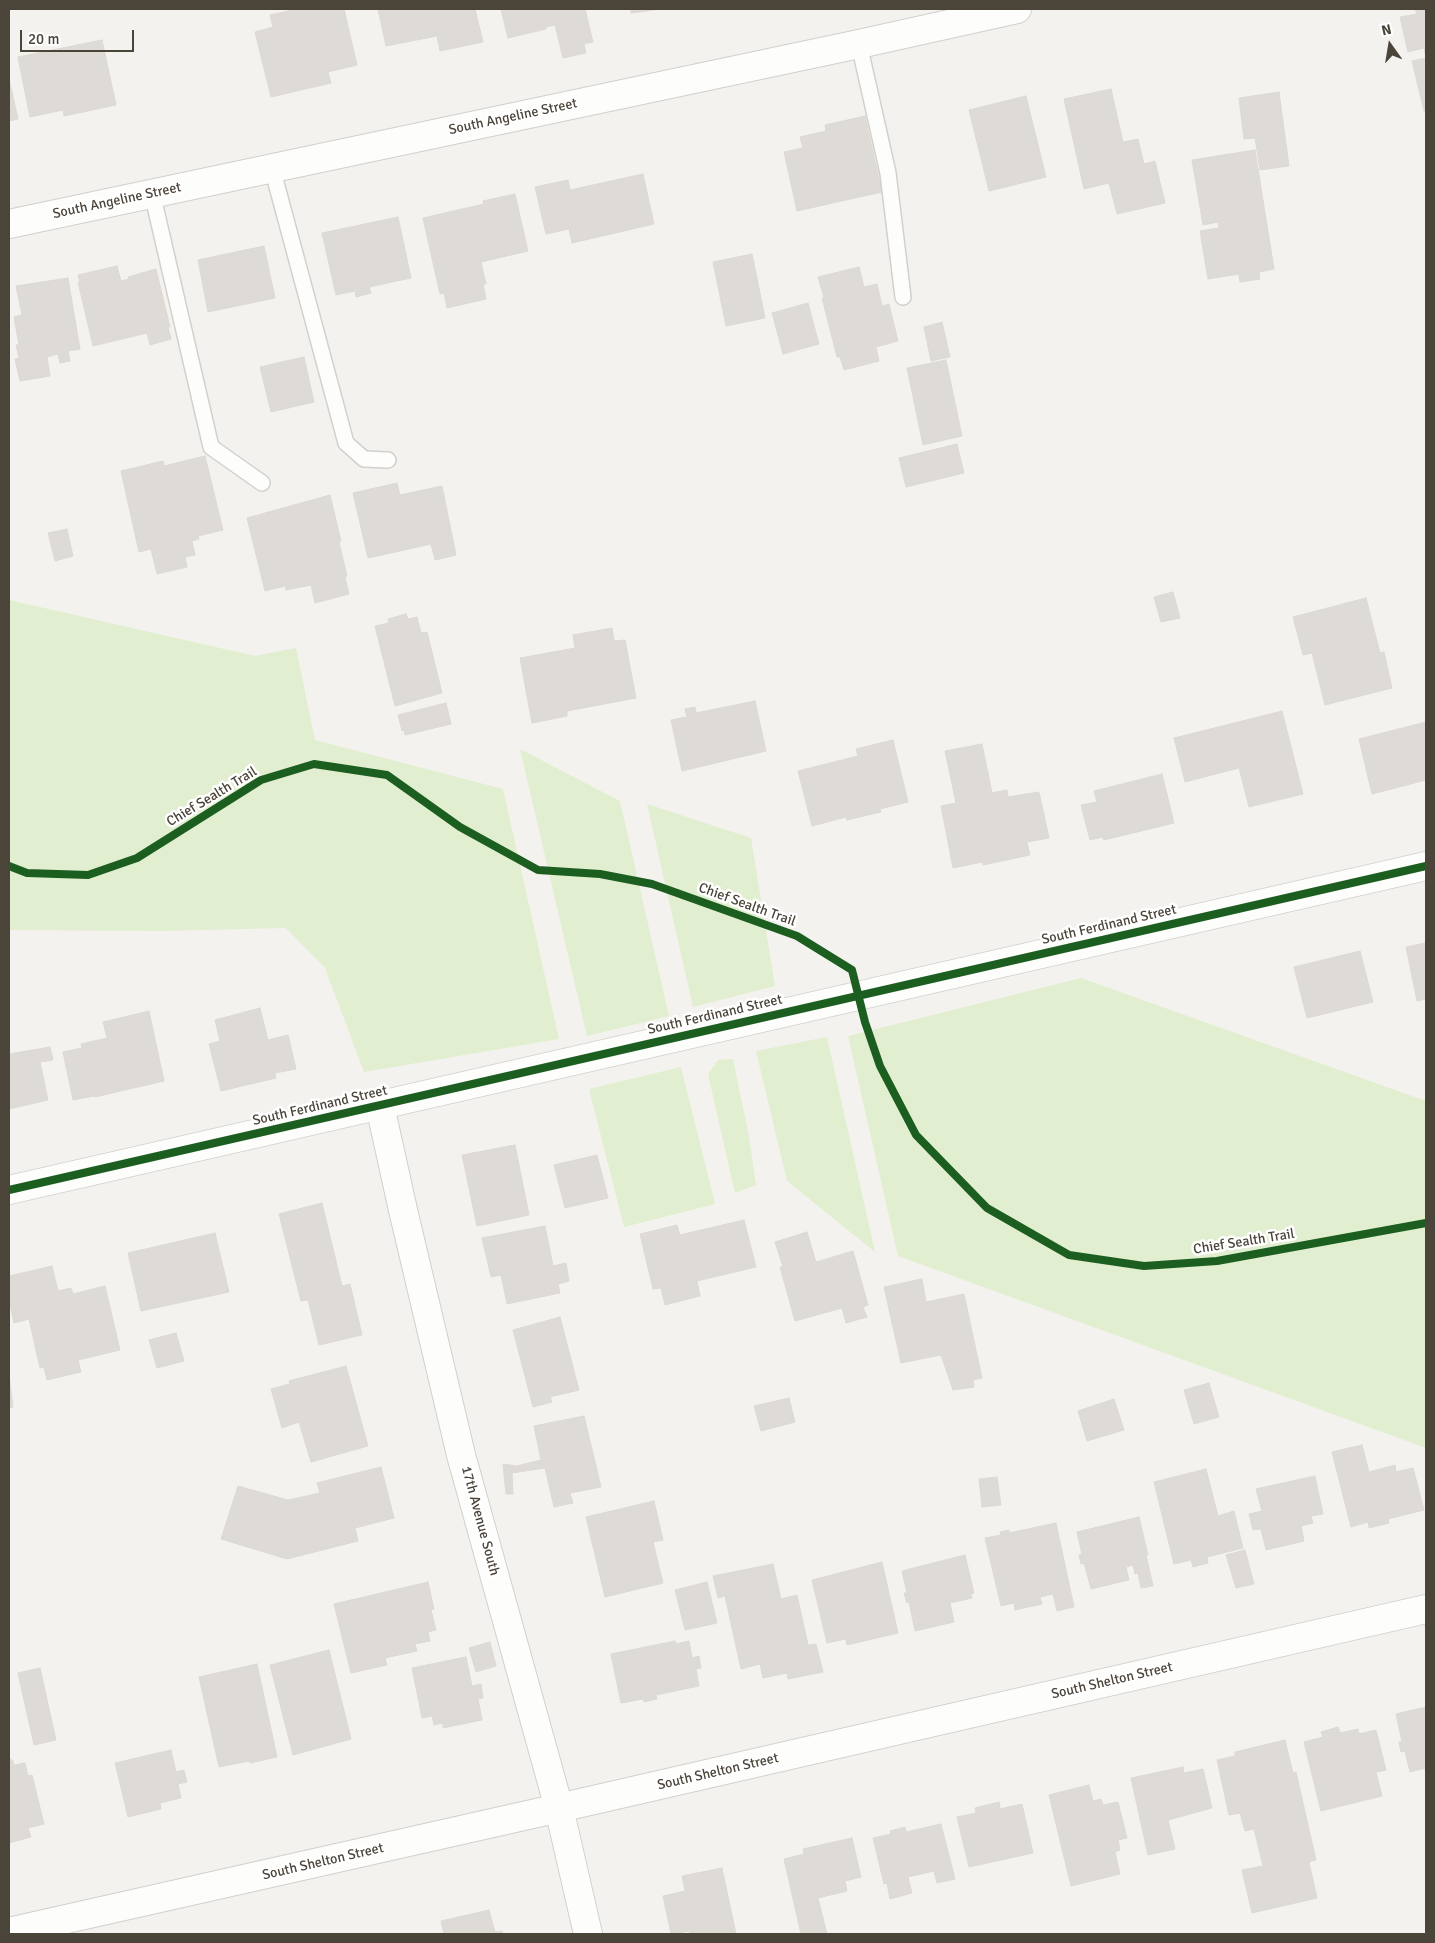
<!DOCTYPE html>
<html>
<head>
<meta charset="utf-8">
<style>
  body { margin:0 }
  #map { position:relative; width:1435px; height:1943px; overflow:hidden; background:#f4f2ee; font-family:Signika,sans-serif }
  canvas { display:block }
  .frame { position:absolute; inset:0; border:10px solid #4b4439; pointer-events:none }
  .north { position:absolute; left:1365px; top:20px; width:50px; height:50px; -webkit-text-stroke:4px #fff; paint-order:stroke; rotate:347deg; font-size:14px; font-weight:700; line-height:20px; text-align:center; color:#4b4439 }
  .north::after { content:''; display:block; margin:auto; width:18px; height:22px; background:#4b4439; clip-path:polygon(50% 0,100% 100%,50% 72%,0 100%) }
  .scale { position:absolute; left:20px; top:30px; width:114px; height:22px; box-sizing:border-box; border:2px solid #4b4439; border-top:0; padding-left:6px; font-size:15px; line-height:18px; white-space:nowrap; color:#4b4439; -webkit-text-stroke:4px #fff; paint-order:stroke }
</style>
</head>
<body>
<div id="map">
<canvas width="1435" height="1943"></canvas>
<div class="frame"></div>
<div class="north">N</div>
<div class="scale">20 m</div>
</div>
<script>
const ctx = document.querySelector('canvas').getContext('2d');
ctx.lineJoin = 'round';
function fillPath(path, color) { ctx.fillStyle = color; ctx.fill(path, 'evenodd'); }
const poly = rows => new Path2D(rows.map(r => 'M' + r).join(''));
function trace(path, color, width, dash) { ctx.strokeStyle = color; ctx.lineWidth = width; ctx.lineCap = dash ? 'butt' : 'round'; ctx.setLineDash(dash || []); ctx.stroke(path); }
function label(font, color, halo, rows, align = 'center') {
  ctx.font = font + ' Signika,sans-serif'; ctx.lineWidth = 5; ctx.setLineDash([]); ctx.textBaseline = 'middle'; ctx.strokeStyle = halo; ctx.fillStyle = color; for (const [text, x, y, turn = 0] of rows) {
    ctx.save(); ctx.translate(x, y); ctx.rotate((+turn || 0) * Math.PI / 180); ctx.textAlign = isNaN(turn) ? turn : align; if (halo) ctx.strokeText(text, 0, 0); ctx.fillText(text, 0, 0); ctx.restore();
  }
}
const green = poly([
  [9,600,255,656,296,648,315,740,503,789,559,1039,364,1072,325,968,286,928,159,931,9,930],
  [520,749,620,801,669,1016,587,1036],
  [647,804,751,838,775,986,693,1007],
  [1081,978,1426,1101,1426,1448,898,1256,848,1036],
  [827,1037,875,1252,787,1181,756,1051],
  [733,1059,749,1137,756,1185,735,1193,708,1074,718,1060],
  [681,1067,715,1204,624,1227,589,1089]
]);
const building = poly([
  [297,9,344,9,357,65,328,72,331,83,271,97,255,32,273,27,270,15,297,9],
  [378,9,475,9,483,42,440,51,437,36,386,46,378,9],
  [501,9,585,9,593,42,584,44,586,53,563,58,555,25,546,27,546,29,508,38,501,9],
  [631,9,661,9,631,13,631,9],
  [1415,9,1426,9,1426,58,1424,48,1408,52,1400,17,1417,14,1415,9],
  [102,40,116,105,64,116,63,110,30,117,18,57,102,40],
  [1426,58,1426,110,1424,111,1412,61,1426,58],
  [9,83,10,83,18,119,9,121,9,83],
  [1111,89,1123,142,1138,139,1144,164,1155,161,1165,203,1117,214,1109,183,1084,189,1064,99,1111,89],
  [1279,92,1289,166,1260,170,1255,138,1244,139,1239,98,1279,92],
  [1026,96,1046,177,989,191,969,110,1026,96],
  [865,116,882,192,797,211,784,152,803,148,800,137,826,131,825,125,865,116],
  [1255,150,1274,269,1259,272,1260,279,1240,282,1239,274,1208,279,1200,231,1219,228,1218,222,1203,225,1192,160,1255,150],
  [643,174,654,224,572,243,569,229,546,234,535,187,568,180,570,190,643,174],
  [515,194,528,251,481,262,486,284,483,284,486,299,447,308,444,293,440,294,423,218,484,204,483,201,515,194],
  [398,217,411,278,369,287,371,293,356,297,355,291,336,295,322,233,398,217],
  [264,246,275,298,208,312,198,260,264,246],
  [752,254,765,318,726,326,713,262,752,254],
  [117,266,121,281,129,279,128,277,156,269,170,327,168,327,171,339,150,345,147,333,93,346,78,282,80,282,78,275,117,266],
  [859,267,864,287,877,284,882,306,889,304,898,341,876,347,879,361,844,370,840,357,837,357,822,298,824,298,818,277,859,267],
  [68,278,80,349,68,351,70,361,60,363,58,354,47,357,50,376,20,381,15,359,19,358,16,345,19,345,14,317,22,315,16,286,68,278],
  [808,303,819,344,783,354,772,313,808,303],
  [942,322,950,357,931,361,924,327,942,322],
  [304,357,314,402,271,412,260,367,304,357],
  [946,360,962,436,923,445,907,368,946,360],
  [957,444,964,473,906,487,899,458,957,444],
  [205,456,223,530,198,536,199,539,192,541,195,555,185,557,187,567,157,574,151,549,139,552,121,471,163,461,164,466,205,456],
  [397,483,400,495,442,486,456,555,435,560,431,544,368,558,353,493,397,483],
  [330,495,341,541,339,542,347,576,345,577,349,594,315,603,311,585,286,590,285,586,265,591,247,518,330,495],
  [67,529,73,556,55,561,48,533,67,529],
  [1173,592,1180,618,1161,622,1154,597,1173,592],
  [1366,598,1380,653,1384,652,1392,688,1325,705,1312,653,1303,655,1293,617,1366,598],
  [406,614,408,619,417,617,421,633,427,632,442,693,395,706,375,626,389,623,388,619,406,614],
  [612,628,614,641,625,640,636,698,567,711,567,716,532,723,520,658,575,648,573,635,612,628],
  [755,701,766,751,682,771,671,720,687,717,685,709,695,707,696,713,755,701],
  [446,703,451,724,405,735,404,730,402,731,398,715,446,703],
  [1282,711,1303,794,1249,807,1239,768,1185,782,1174,738,1282,711],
  [1426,722,1426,780,1372,794,1359,739,1426,722],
  [893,740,908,802,880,809,881,812,847,820,846,817,812,826,798,771,858,756,856,749,893,740],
  [982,744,992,793,1007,790,1008,797,1039,792,1049,838,1027,842,1030,855,983,865,982,862,953,868,941,806,956,803,945,751,982,744],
  [1162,774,1174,823,1104,840,1103,837,1090,840,1081,805,1097,802,1094,791,1162,774],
  [1426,943,1426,999,1417,1001,1406,947,1426,943],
  [1360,951,1373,1002,1307,1018,1294,967,1360,951],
  [260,1008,268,1040,288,1035,296,1069,275,1073,276,1078,221,1091,209,1044,220,1041,215,1020,260,1008],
  [149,1011,164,1081,95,1097,94,1096,73,1100,63,1052,82,1048,81,1044,107,1038,103,1022,149,1011],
  [50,1047,53,1060,40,1062,48,1100,9,1109,9,1054,50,1047],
  [515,1145,529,1215,477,1226,462,1155,515,1145],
  [597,1155,608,1198,565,1208,554,1165,597,1155],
  [322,1203,342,1286,350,1284,362,1335,319,1345,308,1300,301,1301,279,1214,322,1203],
  [744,1220,756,1267,697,1281,700,1296,665,1305,661,1288,653,1289,640,1234,677,1225,680,1235,744,1220],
  [545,1226,553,1266,566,1263,569,1281,558,1284,560,1293,507,1304,501,1275,491,1277,482,1238,545,1226],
  [807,1232,816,1262,853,1251,868,1305,863,1307,867,1317,846,1323,842,1308,795,1321,780,1267,783,1267,775,1242,807,1232],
  [215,1233,229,1292,141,1311,128,1253,215,1233],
  [52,1266,58,1291,71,1288,73,1294,105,1286,120,1350,78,1360,81,1372,47,1380,44,1367,40,1368,29,1319,14,1323,9,1300,9,1276,52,1266],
  [922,1279,926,1302,964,1294,982,1378,973,1380,974,1387,953,1390,941,1355,901,1363,884,1287,922,1279],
  [560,1317,579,1390,550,1397,552,1402,533,1407,513,1330,560,1317],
  [176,1333,184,1361,157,1368,149,1340,176,1333],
  [346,1366,368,1446,311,1462,299,1422,282,1428,271,1389,290,1384,289,1381,346,1366],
  [9,1375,13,1407,9,1408,9,1375],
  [1209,1383,1219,1417,1194,1424,1184,1390,1209,1383],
  [789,1398,795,1422,761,1431,754,1406,789,1398],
  [1114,1399,1124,1430,1087,1441,1078,1411,1114,1399],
  [584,1416,601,1487,570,1493,573,1503,554,1507,545,1468,512,1473,513,1494,506,1494,503,1464,517,1466,541,1460,534,1426,584,1416],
  [1362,1445,1369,1472,1395,1465,1396,1472,1413,1468,1424,1510,1388,1519,1389,1523,1369,1528,1368,1522,1351,1527,1332,1452,1362,1445],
  [381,1467,394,1518,355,1528,358,1541,287,1559,221,1539,238,1486,288,1500,320,1493,317,1483,381,1467],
  [1206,1469,1218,1516,1234,1511,1243,1548,1207,1557,1208,1563,1193,1567,1191,1560,1174,1564,1154,1482,1206,1469],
  [1315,1476,1323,1514,1311,1516,1313,1523,1301,1526,1304,1541,1266,1550,1261,1529,1253,1530,1249,1514,1262,1511,1256,1489,1315,1476],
  [997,1477,1001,1505,982,1507,979,1479,997,1477],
  [654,1501,663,1540,653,1542,663,1583,605,1597,586,1517,654,1501],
  [1139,1517,1148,1555,1146,1555,1153,1586,1141,1588,1138,1573,1135,1574,1133,1565,1126,1567,1129,1580,1091,1589,1084,1563,1081,1564,1079,1555,1082,1554,1077,1532,1139,1517],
  [1056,1523,1074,1607,1057,1611,1053,1594,1040,1597,1042,1604,1015,1610,1014,1603,1001,1606,985,1538,1001,1535,1000,1532,1009,1530,1009,1533,1056,1523],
  [1245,1550,1254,1584,1236,1588,1226,1555,1245,1550],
  [965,1555,974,1593,971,1594,972,1598,950,1603,954,1622,915,1631,909,1602,907,1603,904,1593,907,1593,902,1571,965,1555],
  [882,1562,898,1633,847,1645,846,1639,827,1643,812,1580,882,1562],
  [773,1564,781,1599,797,1595,808,1645,816,1644,823,1672,788,1679,787,1673,763,1678,760,1664,741,1669,725,1596,718,1598,713,1576,773,1564],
  [428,1582,434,1609,431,1610,436,1630,428,1632,430,1641,415,1644,417,1651,385,1658,387,1665,351,1673,334,1604,428,1582],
  [707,1582,717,1623,685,1630,675,1590,707,1582],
  [675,1641,676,1644,689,1641,692,1658,699,1656,701,1668,696,1669,699,1686,656,1695,657,1699,644,1702,643,1699,621,1703,611,1654,675,1641],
  [490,1642,496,1666,476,1672,469,1648,490,1642],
  [329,1650,351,1739,293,1755,270,1665,329,1650],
  [466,1657,472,1686,481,1684,483,1698,478,1699,482,1720,443,1728,443,1723,434,1725,432,1716,422,1718,412,1668,466,1657],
  [257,1664,277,1757,250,1763,249,1761,219,1767,199,1677,257,1664],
  [40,1668,56,1740,34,1745,18,1673,40,1668],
  [1426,1707,1426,1768,1410,1772,1405,1751,1401,1752,1399,1742,1402,1742,1396,1714,1426,1707],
  [1338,1727,1340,1733,1358,1729,1359,1734,1376,1730,1386,1770,1376,1772,1382,1796,1321,1811,1304,1742,1323,1737,1321,1732,1338,1727],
  [1285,1740,1293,1773,1296,1772,1316,1860,1309,1862,1317,1898,1252,1913,1242,1870,1263,1866,1254,1829,1245,1831,1240,1813,1229,1815,1217,1760,1235,1756,1235,1752,1285,1740],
  [171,1750,176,1772,184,1770,187,1782,178,1784,181,1798,160,1803,161,1809,128,1817,115,1763,171,1750],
  [9,1758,13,1761,14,1765,25,1763,28,1776,32,1775,44,1824,28,1828,31,1837,9,1843,9,1758],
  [1183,1767,1184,1773,1203,1769,1212,1808,1168,1820,1175,1849,1148,1855,1131,1778,1183,1767],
  [1089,1785,1093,1801,1101,1799,1103,1805,1118,1802,1127,1838,1118,1840,1120,1850,1115,1852,1120,1874,1071,1886,1049,1795,1089,1785],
  [999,1802,1000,1809,1022,1804,1033,1853,969,1867,957,1817,976,1813,975,1808,999,1802],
  [941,1824,955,1879,937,1883,934,1871,908,1877,912,1893,890,1899,887,1883,884,1884,873,1838,891,1834,890,1831,905,1827,906,1832,941,1824],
  [852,1838,861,1877,845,1881,847,1891,818,1898,827,1934,801,1934,784,1859,804,1854,803,1849,852,1838],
  [722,1868,736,1934,689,1934,690,1931,671,1934,663,1896,685,1891,682,1876,722,1868],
  [489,1910,495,1932,502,1931,503,1934,444,1934,441,1921,489,1910]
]);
const service = poly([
  [859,44,888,173,903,297],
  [272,168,346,443,364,459,388,460],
  [152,193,211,447,262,483]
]);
const minor = poly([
  [9,224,859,44,1017,9],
  [380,1106,403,1210,461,1455,559,1808,588,1934],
  [9,1190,1426,866],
  [9,1932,559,1808,1426,1609]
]);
const cycleway = poly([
  [9,866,27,873,88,875,137,858,261,780,314,764,387,775,460,827,538,870,600,874,652,884,797,936,852,970,865,1022,880,1066,916,1135,987,1208,1069,1255,1144,1266,1217,1261,1426,1223],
  [9,1190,1426,866]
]);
const streetNames = [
  ["South Angeline Street",513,117,-12],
  ["South Angeline Street",117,201,-12],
  ["Chief Sealth Trail",212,797,-31],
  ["Chief Sealth Trail",747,905,20],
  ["South Ferdinand Street",1109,925,-13],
  ["South Ferdinand Street",715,1015,-13],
  ["South Ferdinand Street",320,1106,-13],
  ["Chief Sealth Trail",1244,1242,-9],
  ["17th Avenue South",480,1521,75],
  ["South Shelton Street",1112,1681,-13],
  ["South Shelton Street",718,1772,-13],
  ["South Shelton Street",323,1862,-13]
];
fillPath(green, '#e1eecf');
fillPath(building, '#dedbd6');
trace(building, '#dcd9d4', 1);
trace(service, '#d2d0cb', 18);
trace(minor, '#d2d0cb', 30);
trace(service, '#fdfdfc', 15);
trace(minor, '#fdfdfc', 28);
trace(cycleway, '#1b5e20', 8);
label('14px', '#4b4439', '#fff', streetNames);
</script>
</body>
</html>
